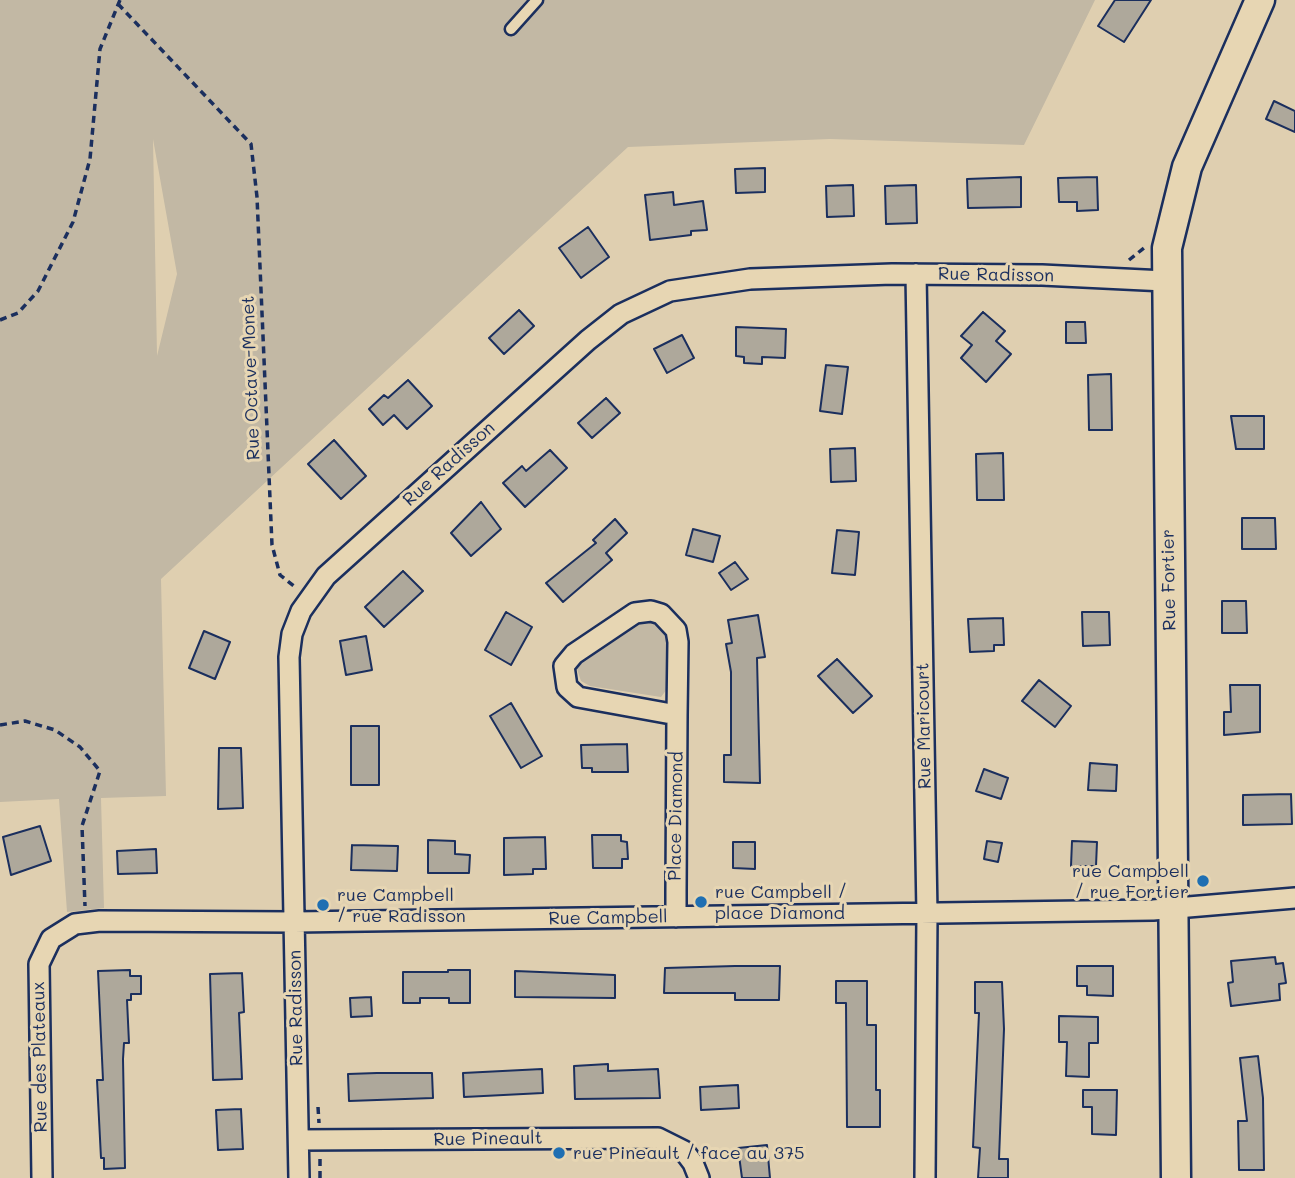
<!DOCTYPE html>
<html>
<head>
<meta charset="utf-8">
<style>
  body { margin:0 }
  canvas { display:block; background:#dfcfb0 }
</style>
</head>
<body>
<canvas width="1295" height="1178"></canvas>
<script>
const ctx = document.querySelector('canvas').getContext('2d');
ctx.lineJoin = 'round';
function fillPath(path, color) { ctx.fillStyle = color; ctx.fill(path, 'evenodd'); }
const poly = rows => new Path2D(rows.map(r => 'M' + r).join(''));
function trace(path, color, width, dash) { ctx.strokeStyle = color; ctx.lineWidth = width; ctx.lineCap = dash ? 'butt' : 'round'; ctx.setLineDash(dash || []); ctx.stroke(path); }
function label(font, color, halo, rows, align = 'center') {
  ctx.font = font + ' Mali,sans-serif'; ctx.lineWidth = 6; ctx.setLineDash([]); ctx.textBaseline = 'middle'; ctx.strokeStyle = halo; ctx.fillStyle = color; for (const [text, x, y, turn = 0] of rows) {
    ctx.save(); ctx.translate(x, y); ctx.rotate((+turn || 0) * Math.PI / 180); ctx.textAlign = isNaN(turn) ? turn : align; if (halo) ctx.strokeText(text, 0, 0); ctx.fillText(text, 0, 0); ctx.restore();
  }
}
const green = poly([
  [0,0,1095,0,1024,145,830,139,628,147,161,579,166,796,101,798,104,908,67,912,59,799,0,802],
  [153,139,177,274,157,356,157,355],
  [646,620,658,622,667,634,667,689,661,697,590,686,581,681,577,669,584,657]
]);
const building = poly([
  [1115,0,1151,0,1124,42,1098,26,1115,0],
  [1274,101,1295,111,1295,132,1266,119,1274,101],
  [765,168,765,192,736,193,735,169,765,168],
  [1021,177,1021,207,968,208,967,179,1021,177],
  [1097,177,1098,210,1077,211,1077,202,1059,202,1058,178,1097,177],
  [853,185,854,216,827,217,826,186,853,185],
  [916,185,917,223,886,224,885,186,916,185],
  [673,192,674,205,703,201,707,230,691,231,691,235,650,240,645,195,673,192],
  [588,227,609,257,581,278,559,248,588,227],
  [519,310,534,326,504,354,489,338,519,310],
  [983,312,1005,331,996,341,1011,354,986,382,961,358,972,345,961,336,983,312],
  [1066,322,1085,322,1086,343,1066,343,1066,322],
  [736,327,786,329,785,358,762,357,762,364,744,363,744,357,736,356,736,327],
  [682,335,694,358,667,373,654,349,682,335],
  [826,365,848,367,842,414,820,411,826,365],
  [1111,374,1112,430,1089,430,1088,375,1111,374],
  [408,380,432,406,407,429,394,415,383,425,369,409,384,395,388,398,408,380],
  [606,398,620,413,592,438,578,423,606,398],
  [1231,416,1264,416,1264,449,1236,449,1231,416],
  [334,440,366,476,341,499,308,464,334,440],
  [855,448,856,481,831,482,830,449,855,448],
  [550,450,567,468,525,507,503,483,522,466,526,471,550,450],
  [1003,453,1004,500,977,500,976,454,1003,453],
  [481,502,501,529,471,556,451,533,481,502],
  [1242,518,1275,518,1276,549,1242,549,1242,518],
  [615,519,627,533,606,553,612,560,563,602,546,583,596,543,593,540,615,519],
  [693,529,720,536,713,562,686,555,693,529],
  [837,530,859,532,855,575,832,573,837,530],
  [735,562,748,579,731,590,719,573,735,562],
  [403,571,423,591,384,627,365,607,403,571],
  [1222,601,1246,601,1247,633,1222,633,1222,601],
  [506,612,532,627,511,665,485,650,506,612],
  [1082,612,1109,612,1110,645,1083,646,1082,612],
  [758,615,765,657,757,658,760,783,724,782,724,755,731,755,731,672,726,644,732,643,728,620,758,615],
  [1003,618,1004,645,994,645,994,651,970,652,968,619,1003,618],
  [204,631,230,642,215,679,189,668,204,631],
  [366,636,372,670,346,675,340,641,366,636],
  [837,659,872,696,853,713,818,676,837,659],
  [1039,680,1071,706,1055,727,1022,701,1039,680],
  [1230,685,1260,685,1260,732,1224,735,1224,712,1231,712,1230,685],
  [511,703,542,756,521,768,490,716,511,703],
  [351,726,379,726,379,785,351,785,351,726],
  [627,744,628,772,592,772,592,768,582,768,581,745,627,744],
  [219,748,241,748,243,808,218,809,219,748],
  [1090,763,1117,765,1116,791,1088,790,1090,763],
  [984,769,1008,778,1001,799,976,791,984,769],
  [1291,794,1292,824,1243,825,1243,795,1291,794],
  [40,826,51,861,11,875,3,837,40,826],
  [592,835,621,835,621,841,627,842,628,859,622,859,622,868,593,868,592,835],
  [545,837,546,869,533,869,533,874,504,875,504,838,545,837],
  [428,840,455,841,455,854,470,855,469,873,428,873,428,840],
  [987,841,1002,843,998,862,984,859,987,841],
  [1072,841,1097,842,1096,866,1071,866,1072,841],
  [733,842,755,842,755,869,733,868,733,842],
  [352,845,398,846,397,871,351,870,352,845],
  [156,849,157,873,118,874,117,851,156,849],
  [1275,957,1276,964,1283,963,1286,983,1279,984,1280,1000,1231,1006,1228,983,1233,982,1231,961,1275,957],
  [735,966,780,966,779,1000,735,1000,735,993,664,993,665,968,735,966],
  [1077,966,1113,966,1113,996,1087,995,1087,986,1077,986,1077,966],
  [130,970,130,976,141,976,141,994,131,994,131,1000,127,1000,129,1043,124,1043,123,1059,125,1168,104,1169,104,1158,101,1158,97,1080,103,1080,98,971,130,970],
  [448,970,470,970,470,1003,449,1003,449,998,420,998,420,1003,403,1003,403,972,448,972,448,970],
  [515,971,615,975,615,998,515,997,515,971],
  [242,973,244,1012,239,1013,242,1079,213,1080,210,974,242,973],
  [836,981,867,981,867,1025,876,1025,876,1090,880,1090,880,1127,847,1127,846,1003,836,1003,836,981],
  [975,982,1002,982,1004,1029,999,1159,1008,1159,1008,1178,978,1178,980,1148,973,1147,979,1013,975,1013,975,982],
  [371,997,372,1016,351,1017,350,998,371,997],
  [1059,1016,1098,1017,1098,1043,1089,1043,1089,1077,1066,1076,1067,1042,1059,1042,1059,1016],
  [1258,1056,1263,1098,1264,1170,1239,1170,1238,1121,1247,1121,1240,1058,1258,1056],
  [608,1064,608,1071,658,1069,660,1098,575,1099,574,1066,608,1064],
  [542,1069,543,1093,464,1097,463,1073,542,1069],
  [377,1073,432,1073,433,1098,349,1101,348,1074,377,1073],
  [738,1085,739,1108,701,1110,700,1087,738,1085],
  [1083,1090,1117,1090,1116,1135,1092,1134,1092,1107,1083,1107,1083,1090],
  [241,1109,243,1149,218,1150,216,1110,241,1109],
  [767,1145,770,1178,742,1178,738,1148,767,1145]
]);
const path = poly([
  [118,4,251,144,257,197,272,545,280,575,295,587],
  [1129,260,1144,248],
  [0,320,18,313,38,291,73,222,90,159,100,49,120,0],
  [0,725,25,721,55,730,80,747,100,771,82,826,85,906],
  [318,1107,319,1123],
  [320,1159,320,1178]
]);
const lane = poly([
  [511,29,537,0]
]);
const street = poly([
  [916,274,927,914,925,1178],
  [676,917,676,891,677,715,678,642,676,630,661,614,651,611,635,613,574,654,564,666,567,687,578,697,677,715],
  [299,1140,658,1138,684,1151,693,1163,699,1178],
  [42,1178,39,964,51,939,75,924,100,921,295,922,1153,910,1295,898],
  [299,1178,289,657,292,634,301,611,326,576,588,340,621,314,670,291,750,279,892,274,1042,275,1165,281]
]);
const secondary = poly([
  [1176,1178,1167,248,1187,167,1260,0]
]);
const markers = [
  [1203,881,7,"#1f6fb2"],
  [701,902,7,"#1f6fb2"],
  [323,905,7,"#1f6fb2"],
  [559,1153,7,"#1f6fb2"]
];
const streetNames = [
  ["Rue Radisson",996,275,1],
  ["Rue Octave-Monet",251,378,-92],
  ["Rue Radisson",449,464,-42],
  ["Rue Fortier",1169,580,-91],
  ["Rue Maricourt",924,726,-91],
  ["Place Diamond",676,816,-89],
  ["Rue Campbell",608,918,-1],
  ["Rue Radisson",296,1008,-91],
  ["Rue des Plateaux",40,1057,-91],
  ["Rue Pineault",488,1139,-1]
];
const poiNames = [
  ["rue Campbell",1189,871,"right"],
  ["/ rue Fortier",1189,892,"right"],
  ["rue Campbell /",715,892],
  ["place Diamond",715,913],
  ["rue Campbell",337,895],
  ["/ rue Radisson",337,916],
  ["rue Pineault / face au 375",573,1153]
];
fillPath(green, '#c2b8a4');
fillPath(building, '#aea89b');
trace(building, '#1b2f5e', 2);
trace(lane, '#1b2f5e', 15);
trace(street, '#1b2f5e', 24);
trace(secondary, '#1b2f5e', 33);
trace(path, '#1b2f5e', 3.5, [7, 5]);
trace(lane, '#e7d6b3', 10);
trace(street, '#e7d6b3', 19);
trace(secondary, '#e7d6b3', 28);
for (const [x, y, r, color] of markers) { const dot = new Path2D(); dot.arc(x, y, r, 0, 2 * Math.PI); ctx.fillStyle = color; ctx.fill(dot); trace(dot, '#e7d6b3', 2.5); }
label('18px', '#1b2f5e', '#e7d6b3', streetNames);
label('18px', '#1b2f5e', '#e7d6b3', poiNames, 'left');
</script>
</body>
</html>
